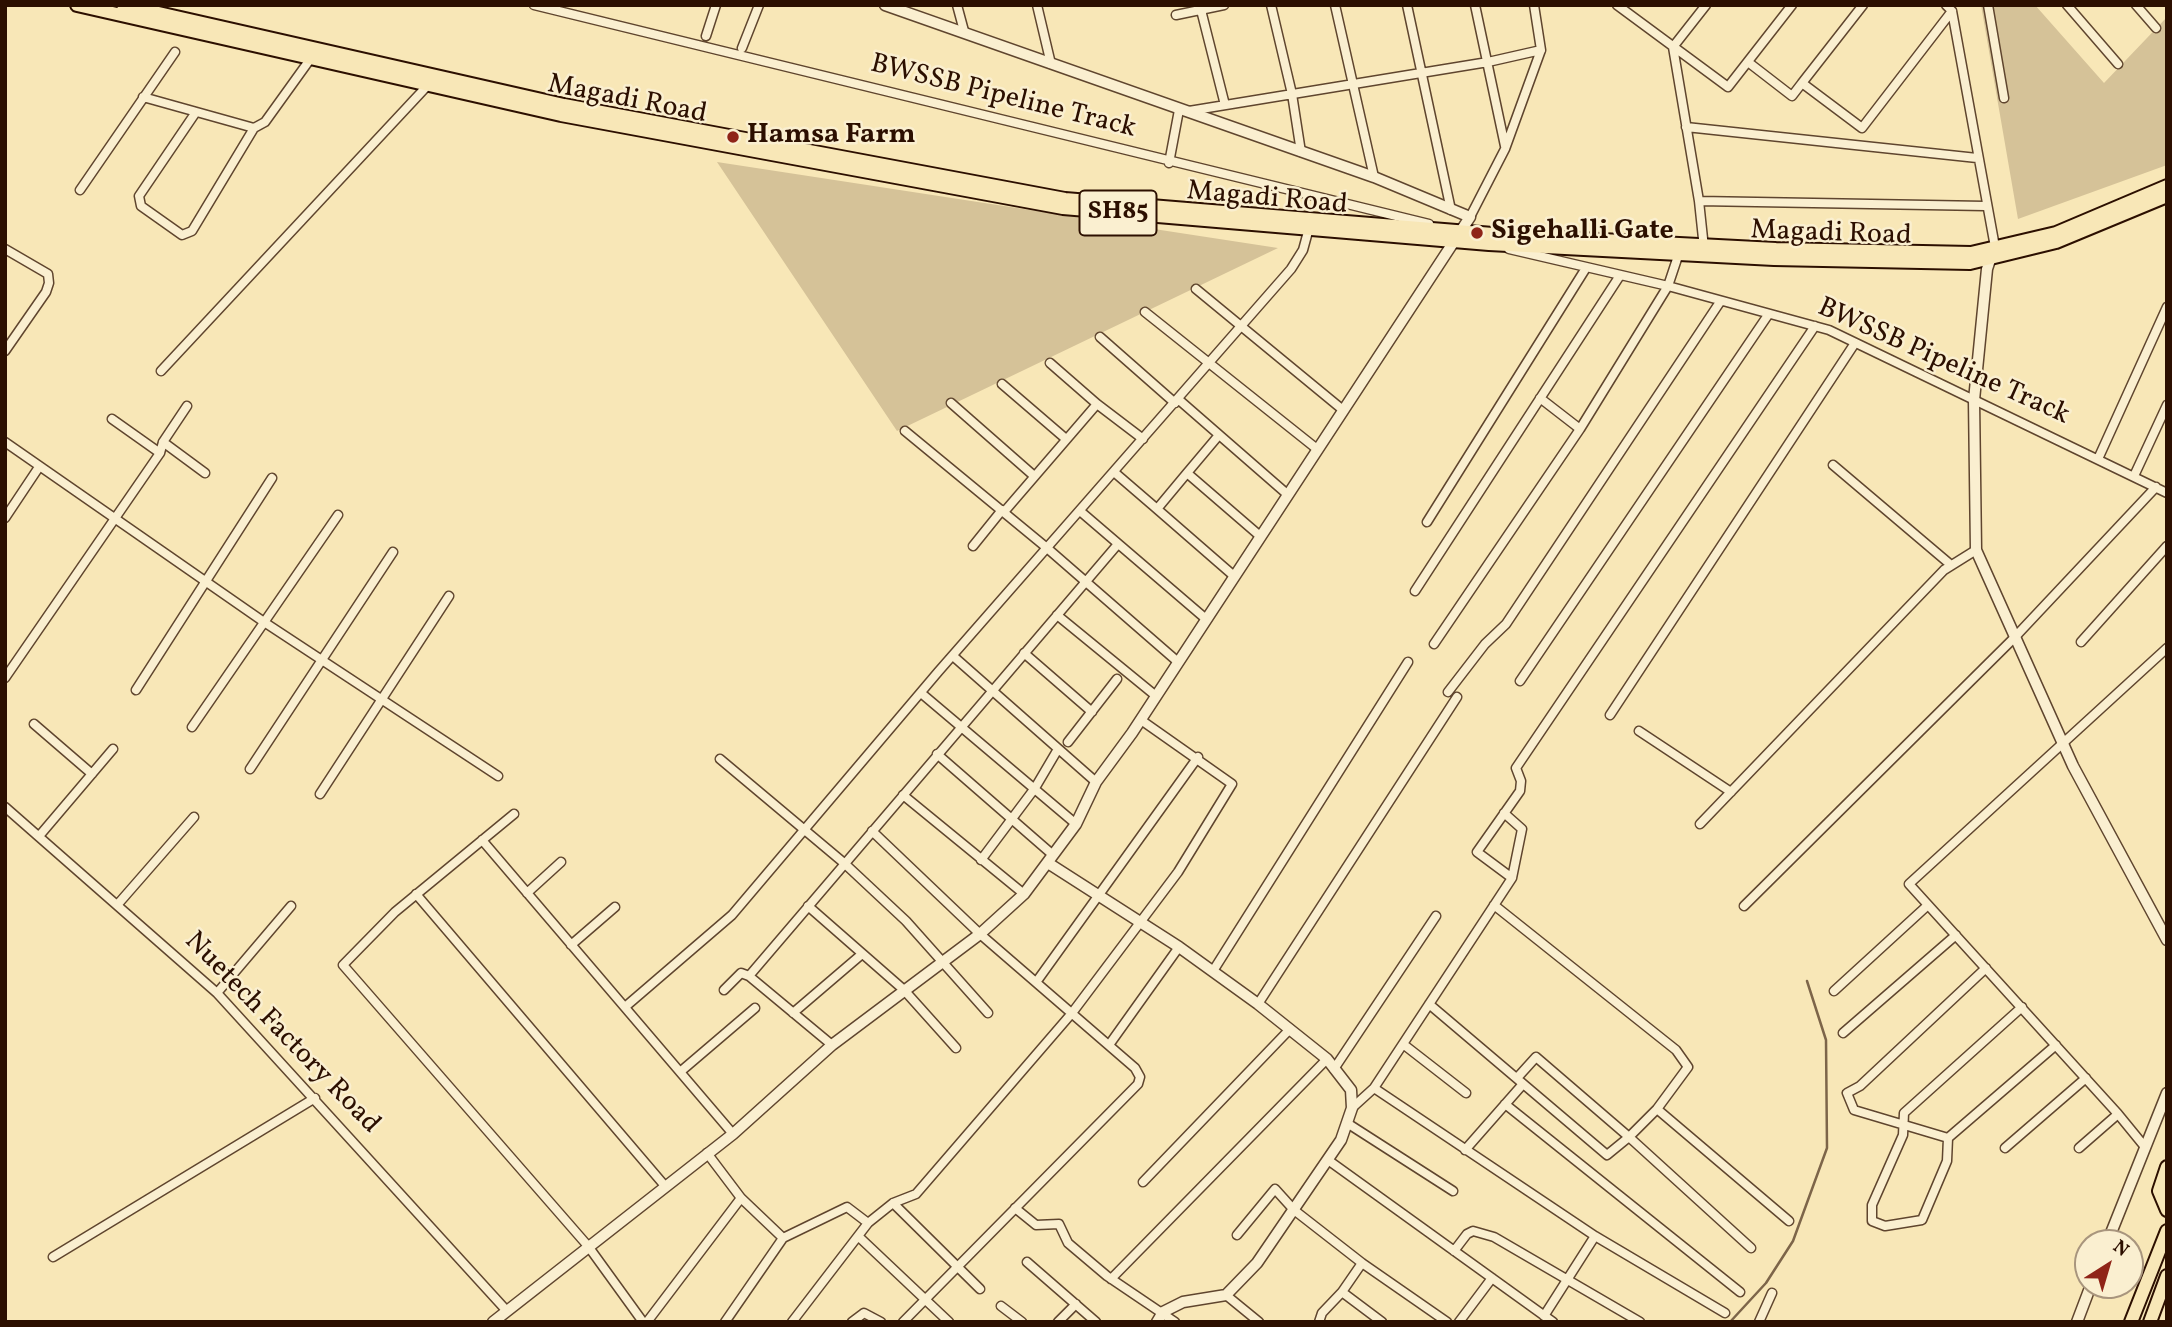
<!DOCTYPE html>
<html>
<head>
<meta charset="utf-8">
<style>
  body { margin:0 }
  #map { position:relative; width:2172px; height:1327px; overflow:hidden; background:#f8e7b7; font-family:Vollkorn,serif }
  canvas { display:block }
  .frame { position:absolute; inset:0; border:7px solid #2c0f00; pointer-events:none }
  .north { position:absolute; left:2074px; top:1229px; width:70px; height:70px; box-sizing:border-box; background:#faefd0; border:2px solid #a8957d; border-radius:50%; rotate:37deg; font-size:19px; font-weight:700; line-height:28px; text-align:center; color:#2c0f00 }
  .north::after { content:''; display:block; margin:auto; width:24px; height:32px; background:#8f2418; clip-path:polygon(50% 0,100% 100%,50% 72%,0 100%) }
</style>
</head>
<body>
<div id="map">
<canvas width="2172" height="1327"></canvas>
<div class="frame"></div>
<div class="north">N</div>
</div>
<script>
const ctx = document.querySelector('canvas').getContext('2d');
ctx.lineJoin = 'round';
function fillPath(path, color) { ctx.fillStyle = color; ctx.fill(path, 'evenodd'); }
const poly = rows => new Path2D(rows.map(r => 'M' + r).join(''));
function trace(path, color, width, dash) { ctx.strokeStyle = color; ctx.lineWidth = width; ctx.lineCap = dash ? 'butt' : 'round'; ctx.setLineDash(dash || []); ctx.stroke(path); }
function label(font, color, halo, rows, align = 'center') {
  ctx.font = font + ' Vollkorn,serif'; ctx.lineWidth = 5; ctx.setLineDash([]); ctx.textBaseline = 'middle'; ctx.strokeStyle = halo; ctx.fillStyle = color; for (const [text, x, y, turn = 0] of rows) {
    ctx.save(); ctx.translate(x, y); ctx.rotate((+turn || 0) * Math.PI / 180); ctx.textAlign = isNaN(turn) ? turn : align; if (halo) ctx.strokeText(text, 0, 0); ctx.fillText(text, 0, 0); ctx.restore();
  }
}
const green = poly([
  [1981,5,2035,5,2104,83,2167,17,2167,165,2018,219],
  [717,162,1278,248,897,431]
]);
const stream = poly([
  [1730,1322,1766,1283,1793,1241,1827,1148,1826,1040,1807,981]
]);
const minor = poly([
  [534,5,1429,224],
  [957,5,964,31],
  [1037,5,1051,64],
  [1271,5,1292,94,1301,152],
  [1335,5,1374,177],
  [1407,5,1451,210],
  [1475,5,1505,146],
  [1617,5,1728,87,1792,5],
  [1946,5,1952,11,1995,247],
  [1988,5,2004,98],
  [2067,5,2118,64],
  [2136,5,2156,28],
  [1201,10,1225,105],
  [1176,15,1224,5],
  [706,36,716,5],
  [742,48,759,5],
  [1748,62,1792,96,1802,83,1862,128,1952,11],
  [1802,83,1863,5],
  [143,97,254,128,265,122,311,58],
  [1189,111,1488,62,1541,50],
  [196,112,139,196,141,206,182,235,192,231,254,128],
  [1686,127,1977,158],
  [1169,163,1179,110],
  [80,190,175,52],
  [1699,201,1985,206],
  [1470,217,1505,149,1541,50,1534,5],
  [1704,248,1699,201,1673,47,1706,5],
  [5,249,48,274,49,283,46,292,5,351],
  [1509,249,1668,286,1829,330,2167,493],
  [1196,289,1343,410],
  [1145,312,1317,449],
  [1100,337,1175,403],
  [1050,363,1097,404],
  [161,371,428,85],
  [1002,384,1066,439],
  [1540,398,1580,429],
  [1178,399,1287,494],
  [951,403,1033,475],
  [112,419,160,453],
  [905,431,1047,548,1178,662],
  [5,442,264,622,498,776],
  [163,442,205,473],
  [2098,459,2167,307],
  [1833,465,1951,565],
  [1114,472,1157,509],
  [1187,473,1219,435],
  [2134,476,2167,405],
  [1080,511,1206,619],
  [1004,512,1097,404,1143,439],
  [5,518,39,467],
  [1427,522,1586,268],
  [973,546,1002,510],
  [1234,576,1157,509,1187,473,1260,536],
  [1415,591,1619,277],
  [1057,615,1156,696],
  [2081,642,2167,546],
  [1434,644,1580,429,1668,286,1680,250],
  [1024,653,1092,712],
  [953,656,1096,782],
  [5,678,160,453,163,442,187,406],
  [1520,681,1768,315],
  [136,690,272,478],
  [1448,692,1485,644,1506,624,1720,302],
  [921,693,1076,824],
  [1610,715,1855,343],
  [34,724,92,774],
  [192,727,338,515],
  [1639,731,1731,792],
  [1068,742,1117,679],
  [937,754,1053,855],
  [720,759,844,863,906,921,988,1013],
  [250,769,393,552],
  [320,794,449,596],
  [903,795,1024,894],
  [5,807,217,993,506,1310],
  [514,814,395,912,343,965,588,1246,643,1322],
  [1700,824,1944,570,1976,550],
  [872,831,980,934,1135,1068,1140,1077,1138,1084,903,1322],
  [40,835,113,749],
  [482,840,733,1134],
  [981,860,1035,788,1058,749],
  [1512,878,1477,852,1520,791,1521,781,1516,768,1815,326],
  [527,893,561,862],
  [416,894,665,1186],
  [118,904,194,817],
  [1494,905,1676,1050,1688,1067,1657,1109,1629,1137,1536,1057,1517,1078],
  [808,906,904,990,956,1048],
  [1744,906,2015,637,2156,487],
  [571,945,615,907],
  [1213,971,1408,662],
  [749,976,1118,544],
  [1037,981,1198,757],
  [724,990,741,973,749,976,832,1045],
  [1834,991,1928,905],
  [217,993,291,906],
  [1258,1004,1457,697],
  [1429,1004,1607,1155,1629,1137,1751,1248],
  [625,1007,732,915,938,672,1291,269,1303,250,1309,228],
  [2022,1007,1904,1113,1903,1135,1872,1205,1872,1221,1885,1226,1922,1220,1947,1161,1948,1138,2056,1045],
  [793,1013,862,954],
  [1843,1033,1956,935],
  [1403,1044,1466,1093],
  [1109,1045,1179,947],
  [1334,1069,1436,916],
  [680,1072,755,1008],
  [1374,1088,1595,1236,1725,1313],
  [1505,1104,1740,1292],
  [1352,1108,1374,1088,1512,878,1522,829,1504,813],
  [1657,1109,1789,1221],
  [1347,1123,1453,1191],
  [1948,1138,1854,1110,1847,1093,1860,1086,1986,968],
  [2145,1147,2118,1114,1909,884,2167,648],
  [2005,1148,2086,1078],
  [2079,1148,2118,1114],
  [1465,1150,1523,1084],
  [707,1153,741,1198,783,1238,725,1322],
  [1328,1160,1553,1322],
  [1143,1182,1290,1029],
  [893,1203,980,1289],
  [1015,1208,1036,1225,1059,1224,1068,1243,1107,1276,1175,1322],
  [1237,1235,1275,1189,1294,1210,1362,1263,1447,1322],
  [858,1236,949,1322],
  [783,1238,847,1207,868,1223,893,1203,916,1194,1072,1013,1178,872,1232,784,1141,720],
  [1454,1251,1467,1234,1473,1231,1494,1237,1640,1322],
  [53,1257,315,1098],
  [1027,1262,1096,1322],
  [1111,1279,1327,1059],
  [1342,1292,1382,1322],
  [1226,1295,1259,1322],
  [1001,1306,1022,1322],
  [1544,1316,1595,1236],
  [647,1322,741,1198],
  [792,1322,868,1223],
  [852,1322,864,1313,881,1322],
  [1058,1322,1076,1304],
  [1319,1322,1322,1313,1342,1292,1362,1263],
  [1459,1322,1492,1278],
  [1759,1322,1772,1293]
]);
const tertiary = poly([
  [1992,254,1987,269,1974,400,1976,550,2073,766,2167,940],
  [1048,863,1179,947,1258,1004,1327,1059,1351,1090,1352,1108,1341,1140,1257,1263,1226,1295,1183,1302,1163,1312,1157,1322],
  [2107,1243,2167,1093],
  [493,1322,733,1134,832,1045,980,934,1024,894,1076,824,1096,782,1132,733,1470,217,1374,177,885,5],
  [2077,1322,2091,1285]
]);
const primary = poly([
  [77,5,561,115,1063,208,1489,244,1774,259,1970,263,2056,242,2167,196],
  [123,5,564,105,1065,199,1505,235,1776,249,1971,253,2056,233,2167,186]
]);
const trunk = poly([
  [2167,1167,2159,1191,2167,1210],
  [2131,1322,2167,1231],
  [2150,1322,2167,1276]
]);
const markers = [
  [733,137,7,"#8f2418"],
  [1477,233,7,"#8f2418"]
];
const shields = [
  [1118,213,77]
];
const shieldNames = [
  ["SH85",1118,213]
];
const streetNames = [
  ["BWSSB Pipeline Track",1003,98,14],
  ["Magadi Road",627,101,11],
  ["Magadi Road",1267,200,5],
  ["Magadi Road",1831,235,2],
  ["BWSSB Pipeline Track",1943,363,24],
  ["Nuetech Factory Road",281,1034,46]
];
const poiNames = [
  ["Hamsa Farm",747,137],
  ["Sigehalli Gate",1491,233]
];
fillPath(green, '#d5c298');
trace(stream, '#7d6549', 2.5);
trace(minor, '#5f452e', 11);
trace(tertiary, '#5f452e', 13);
trace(primary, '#2c0f00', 16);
trace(trunk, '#2c0f00', 16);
trace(minor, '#faefd0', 8);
trace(tertiary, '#faefd0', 10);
trace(primary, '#f8e7b7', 12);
trace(trunk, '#f8e7b7', 12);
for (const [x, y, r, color] of markers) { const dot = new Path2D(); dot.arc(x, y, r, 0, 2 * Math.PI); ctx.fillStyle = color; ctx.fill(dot); trace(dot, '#faefd0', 2.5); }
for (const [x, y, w] of shields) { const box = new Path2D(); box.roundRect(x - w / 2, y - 22.5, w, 45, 5); ctx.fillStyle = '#faefd0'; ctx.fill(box); trace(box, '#2c0f00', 2); }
label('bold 26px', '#2c0f00', null, shieldNames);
label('28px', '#2c0f00', '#faefd0', streetNames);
label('bold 28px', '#2c0f00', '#faefd0', poiNames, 'left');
</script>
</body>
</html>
